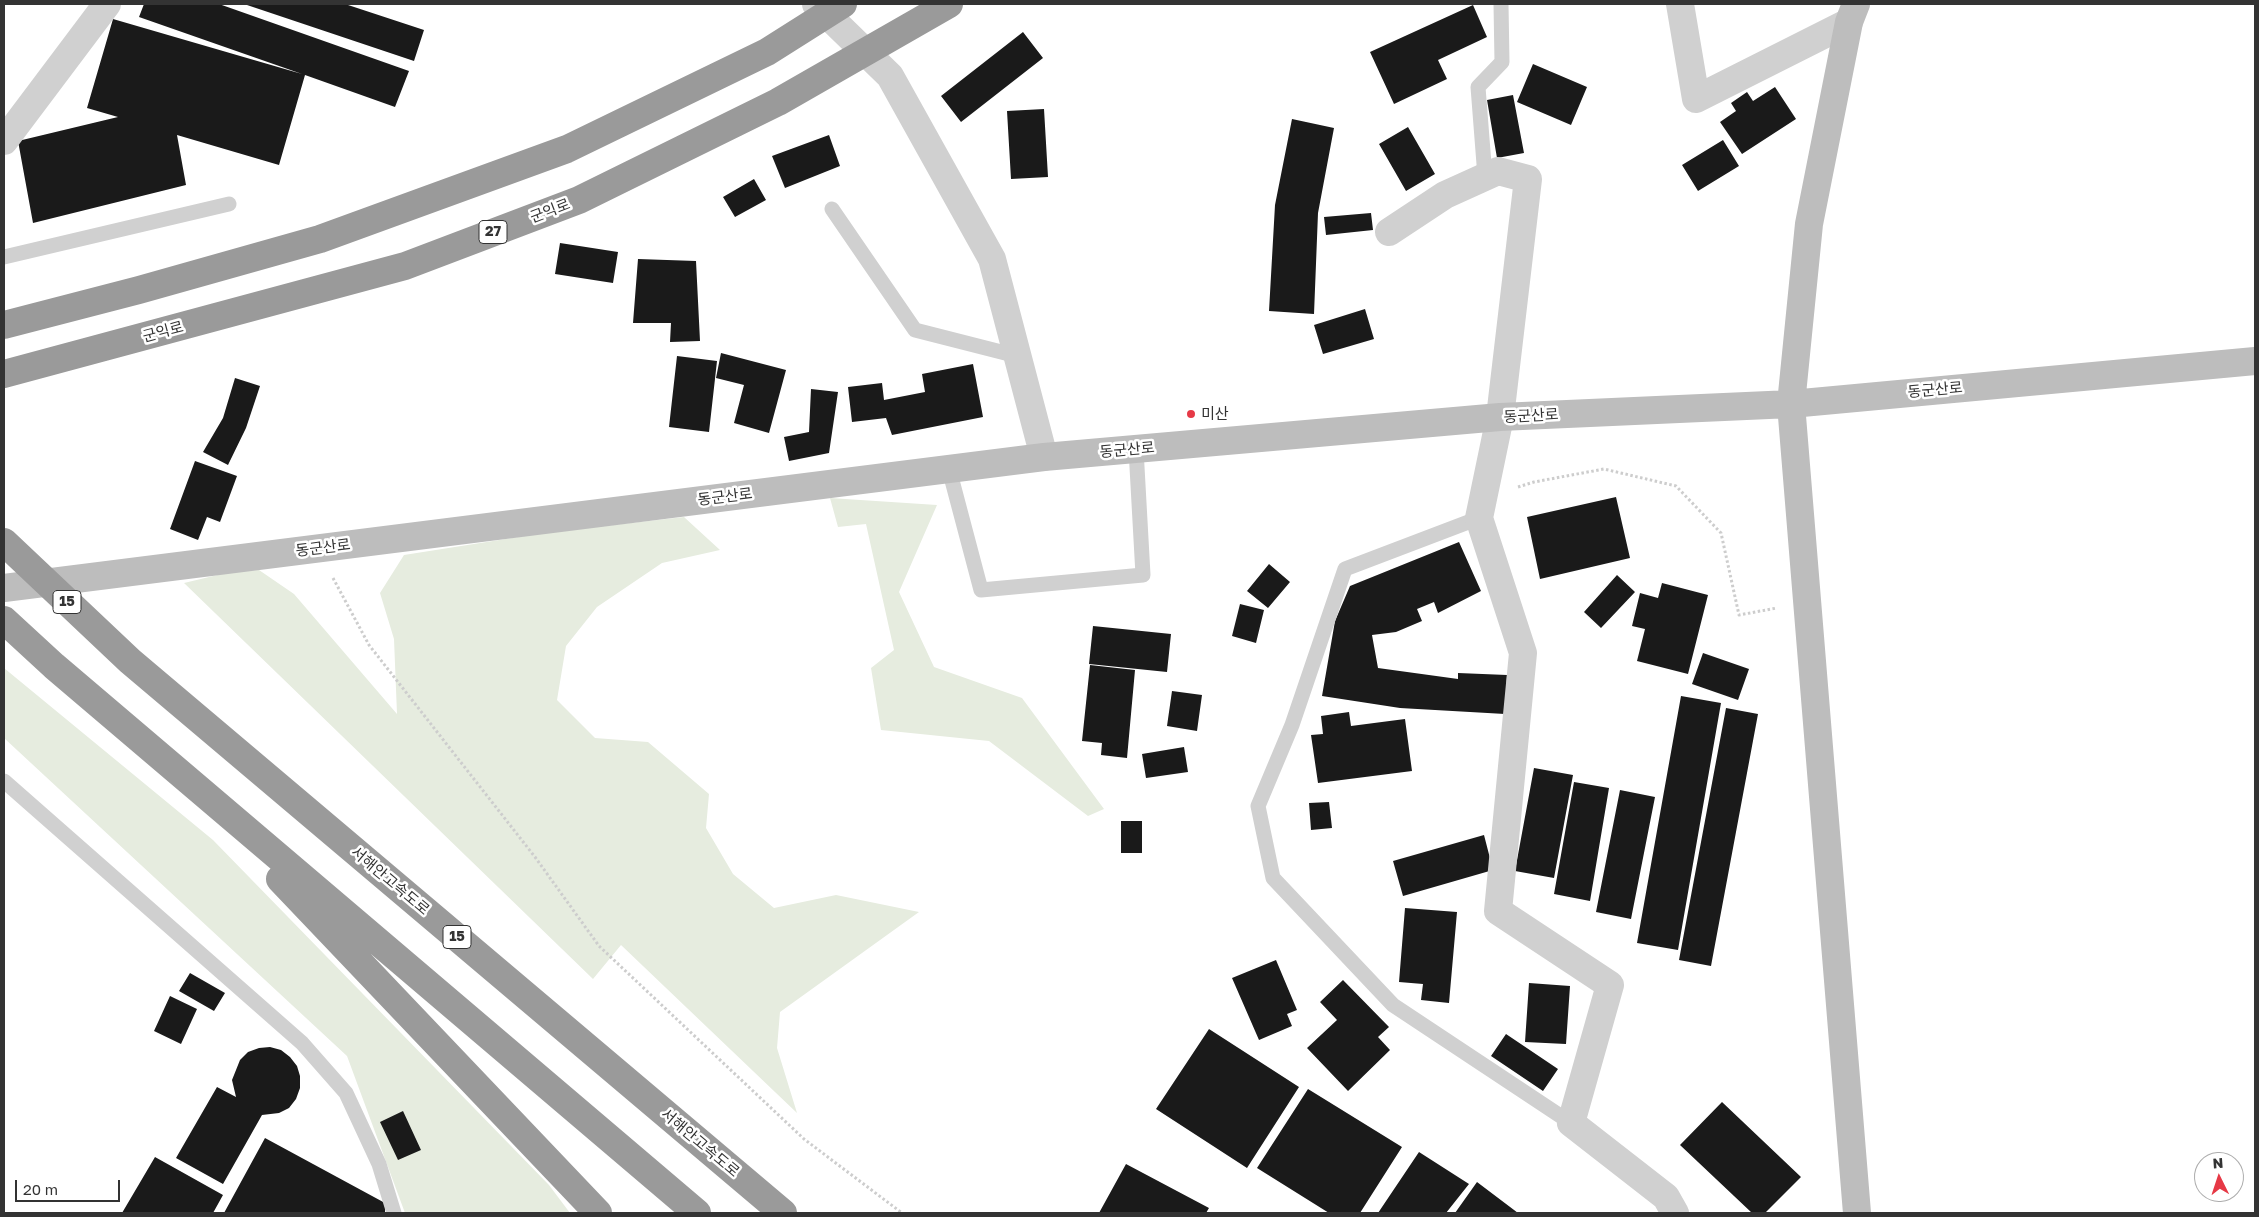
<!DOCTYPE html>
<html>
<head>
<meta charset="utf-8">
<style>
  body { margin:0 }
  #map { position:relative; width:2259px; height:1217px; overflow:hidden; background:#fff; font-family:"Golos Text",sans-serif }
  canvas { display:block }
  .frame { position:absolute; inset:0; border:5px solid #333; pointer-events:none }
  .north { position:absolute; left:2194px; top:1152px; width:50px; height:50px; box-sizing:border-box; background:#fff; border:1px solid #adadad; border-radius:50%; rotate:356deg; font-size:14px; font-weight:700; line-height:20px; text-align:center; color:#333 }
  .north::after { content:''; display:block; margin:auto; width:18px; height:22px; background:#e63946; clip-path:polygon(50% 0,100% 100%,50% 72%,0 100%) }
  .scale { position:absolute; left:15px; top:1180px; width:105px; height:22px; box-sizing:border-box; border:2px solid #333; border-top:0; padding-left:6px; font-size:15px; line-height:18px; white-space:nowrap; color:#333; -webkit-text-stroke:4px #fff; paint-order:stroke }
</style>
</head>
<body>
<div id="map">
<canvas width="2259" height="1217"></canvas>
<div class="frame"></div>
<div class="north">N</div>
<div class="scale">20 m</div>
</div>
<script>
const ctx = document.querySelector('canvas').getContext('2d');
ctx.lineJoin = 'round';
function fillPath(path, color) { ctx.fillStyle = color; ctx.fill(path, 'evenodd'); }
const poly = rows => new Path2D(rows.map(r => 'M' + r).join(''));
function trace(path, color, width, dash) { ctx.strokeStyle = color; ctx.lineWidth = width; ctx.lineCap = dash ? 'butt' : 'round'; ctx.setLineDash(dash || []); ctx.stroke(path); }
function label(font, color, halo, rows, align = 'center') {
  ctx.font = font + ' "Golos Text","Noto Sans KR",sans-serif'; ctx.lineWidth = 5; ctx.setLineDash([]); ctx.textBaseline = 'middle'; ctx.strokeStyle = halo; ctx.fillStyle = color; for (const [text, x, y, turn = 0] of rows) {
    ctx.save(); ctx.translate(x, y); ctx.rotate((+turn || 0) * Math.PI / 180); ctx.textAlign = isNaN(turn) ? turn : align; if (halo) ctx.strokeText(text, 0, 0); ctx.fillText(text, 0, 0); ctx.restore();
  }
}
const green = poly([
  [830,498,937,505,899,592,934,667,1022,698,1104,809,1088,816,989,741,881,730,871,668,894,650,866,524,838,527],
  [684,517,720,550,662,563,597,607,566,646,557,700,595,738,648,742,709,794,706,828,733,874,774,908,836,895,919,912,780,1012,777,1048,797,1113,621,945,593,979,184,583,230,572,259,570,294,594,397,714,394,639,380,593,404,555,550,532],
  [4,668,213,840,549,1185,570,1213,405,1213,347,1056,4,738]
]);
const building = poly([
  [144,4,219,4,409,71,395,107,305,75,279,165,177,135,186,185,33,223,18,141,118,117,87,108,113,19,302,74,139,17],
  [244,4,345,4,424,30,414,61],
  [1473,5,1487,37,1438,60,1447,79,1394,104,1370,52],
  [1023,32,1043,58,961,122,941,96],
  [1533,64,1587,87,1571,125,1517,102],
  [1775,87,1796,119,1742,154,1720,122,1736,111,1731,103,1747,92,1753,101],
  [1513,95,1524,153,1497,158,1487,100],
  [1044,109,1048,177,1011,179,1007,111],
  [1292,119,1334,128,1318,213,1314,314,1269,311,1275,205],
  [1408,127,1435,174,1406,191,1379,144],
  [829,135,840,166,785,188,772,156],
  [1723,140,1739,166,1698,191,1682,165],
  [754,179,766,200,735,217,723,197],
  [1371,213,1373,230,1326,235,1324,217],
  [560,243,618,252,613,283,555,274],
  [638,259,696,261,700,341,670,342,671,323,633,323],
  [1365,309,1374,339,1323,354,1314,325],
  [721,353,786,370,769,433,734,423,744,385,716,378],
  [677,356,717,361,709,432,669,427],
  [973,364,983,417,892,435,886,418,852,422,848,387,882,383,884,400,925,392,922,374],
  [235,378,260,386,246,428,228,465,203,452,223,418],
  [811,389,838,392,829,453,789,461,784,437,809,432],
  [195,461,237,476,220,522,207,517,198,540,170,529],
  [1616,497,1630,558,1540,579,1527,517],
  [1459,542,1481,591,1438,613,1434,602,1417,609,1422,621,1396,632,1372,635,1378,668,1458,679,1458,673,1507,675,1505,714,1400,708,1322,696,1335,621,1350,586],
  [1269,564,1290,582,1268,608,1247,591],
  [1617,575,1635,592,1601,628,1584,612],
  [1662,583,1708,595,1688,674,1637,661,1645,629,1632,626,1640,593,1658,598],
  [1240,604,1264,610,1256,643,1232,636],
  [1093,626,1171,634,1167,672,1089,664],
  [1703,653,1749,669,1738,700,1692,684],
  [1090,665,1135,670,1127,758,1101,755,1102,743,1082,741],
  [1172,691,1202,695,1197,731,1167,726],
  [1681,696,1721,703,1678,950,1637,943],
  [1726,708,1758,714,1711,966,1679,960],
  [1349,712,1351,726,1405,719,1412,771,1318,783,1311,735,1323,734,1321,716],
  [1184,747,1188,772,1146,778,1142,754],
  [1534,768,1573,775,1554,878,1515,871],
  [1574,782,1609,788,1590,901,1554,894],
  [1620,790,1655,797,1631,919,1596,912],
  [1329,802,1332,828,1311,830,1309,803],
  [1121,821,1142,821,1142,853,1121,853],
  [1484,835,1493,870,1403,896,1393,861],
  [1405,908,1457,912,1449,1003,1421,1000,1423,984,1399,982],
  [1276,960,1297,1010,1287,1014,1292,1026,1259,1040,1232,978],
  [190,973,225,993,214,1011,179,991],
  [1343,980,1389,1027,1378,1037,1390,1050,1348,1091,1307,1048,1337,1020,1320,1002],
  [1529,983,1570,986,1566,1044,1525,1042],
  [170,996,197,1009,181,1044,154,1031],
  [1209,1029,1299,1087,1247,1168,1156,1109],
  [1506,1034,1558,1069,1543,1091,1491,1056],
  [270,1047,281,1050,290,1057,297,1066,300,1076,300,1088,296,1099,289,1108,279,1113,262,1115,223,1184,176,1158,217,1087,236,1097,232,1080,240,1060,248,1052,259,1048],
  [1308,1089,1402,1147,1360,1213,1329,1213,1257,1168],
  [1722,1102,1801,1177,1765,1213,1752,1213,1680,1145],
  [403,1111,421,1150,398,1160,380,1122],
  [265,1138,385,1203,385,1213,224,1213],
  [1419,1152,1469,1184,1446,1213,1378,1213],
  [155,1157,223,1195,213,1213,122,1213],
  [1126,1164,1209,1208,1206,1213,1099,1213],
  [1477,1182,1518,1213,1455,1213]
]);
const path = poly([
  [1518,487,1534,482,1604,469,1676,486,1721,533,1739,615,1777,608],
  [333,578,369,645,535,857,599,946,804,1139,902,1213]
]);
const lane = poly([
  [1485,177,1478,87,1502,62,1501,4],
  [832,209,915,330,1017,356],
  [4,257,229,204],
  [949,469,981,590,1143,575,1136,449],
  [1479,518,1345,569,1292,725,1258,806,1273,878,1393,1005,1571,1123],
  [4,781,302,1043,346,1093,379,1164,394,1213]
]);
const street = poly([
  [816,4,890,76,992,259,1044,457],
  [1680,4,1696,99,1849,22],
  [4,141,107,4],
  [1389,232,1445,195,1498,171,1528,179,1500,417,1479,518,1523,653,1498,911,1610,985,1571,1123,1666,1197,1675,1213]
]);
const secondary = poly([
  [1856,4,1849,22,1809,224,1791,404,1857,1213],
  [4,588,1044,457,1500,417,1791,404,2255,361]
]);
const highway = poly([
  [4,325,139,290,320,239,567,149,767,52,843,4],
  [4,374,405,266,579,200,778,102,949,4],
  [4,542,130,661,783,1213],
  [4,620,54,666,697,1213],
  [280,879,598,1213]
]);
const markers = [
  [1191,414,5,"#e63946"]
];
const shields = [
  [493,232,28],
  [67,602,28],
  [457,937,28]
];
const shieldNames = [
  ["27",493,232],
  ["15",67,602],
  ["15",457,937]
];
const streetNames = [
  ["군익로",550,211,-21],
  ["군익로",163,332,-15],
  ["동군산로",1935,390,-5],
  ["동군산로",1531,416,-3],
  ["동군산로",1127,450,-5],
  ["동군산로",725,497,-7],
  ["동군산로",323,548,-7],
  ["서해안고속도로",390,881,40],
  ["서해안고속도로",700,1143,40]
];
const poiNames = [
  ["미산",1201,414]
];
fillPath(green, '#e6ecdf');
fillPath(building, '#1a1a1a');
trace(path, '#cdcdcd', 3, [2.5, 2.5]);
trace(lane, '#d0d0d0', 15);
trace(street, '#d0d0d0', 28);
trace(secondary, '#bdbdbd', 28);
trace(highway, '#9a9a9a', 28);
for (const [x, y, r, color] of markers) { const dot = new Path2D(); dot.arc(x, y, r, 0, 2 * Math.PI); ctx.fillStyle = color; ctx.fill(dot); trace(dot, '#fff', 2); }
for (const [x, y, w] of shields) { const box = new Path2D(); box.roundRect(x - w / 2, y - 11.5, w, 23, 4); ctx.fillStyle = '#fff'; ctx.fill(box); trace(box, '#333', 1); }
label('bold 14px', '#333', null, shieldNames);
label('15px', '#333', '#fff', streetNames);
label('15px', '#333', '#fff', poiNames, 'left');
</script>
</body>
</html>
